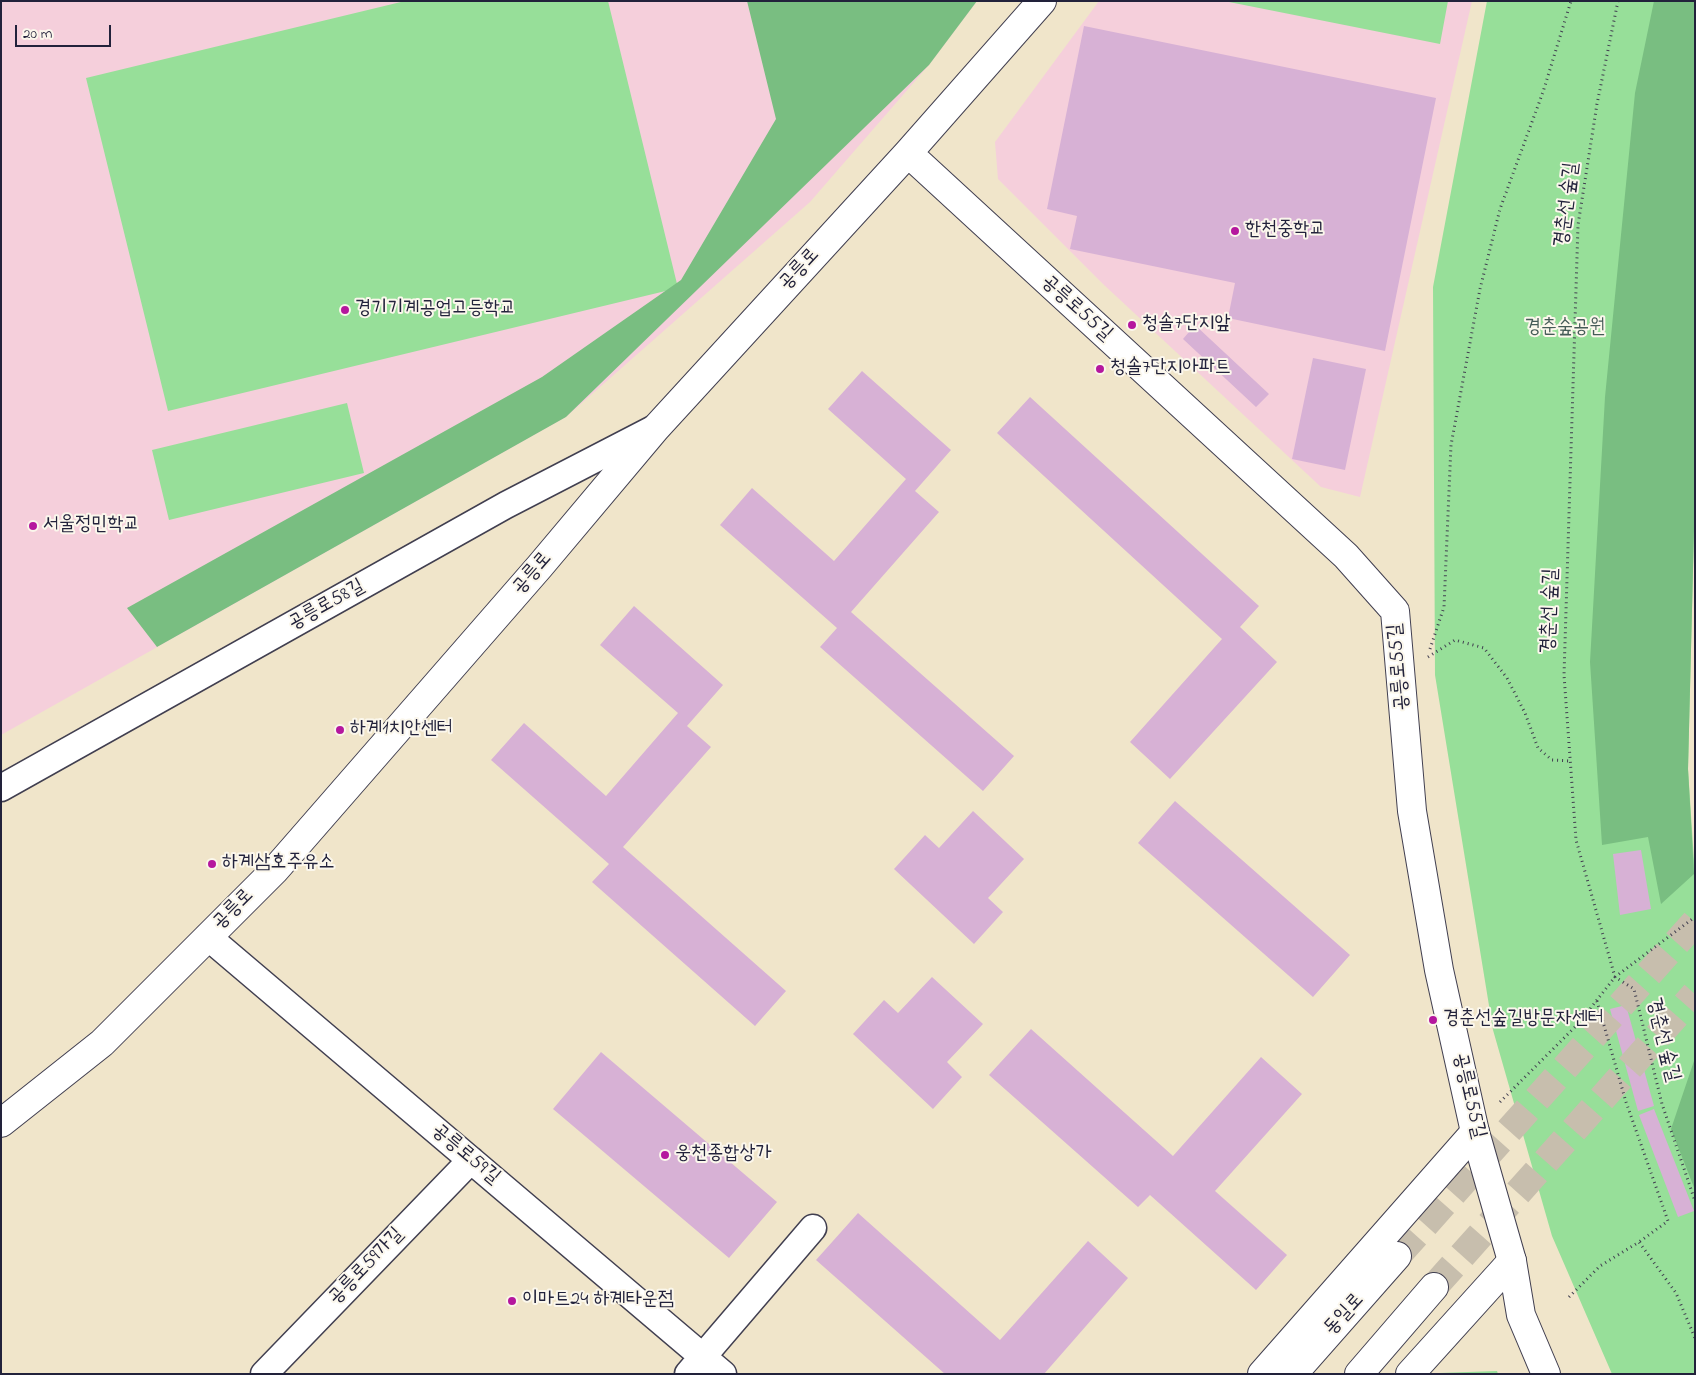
<!DOCTYPE html>
<html>
<head>
<meta charset="utf-8">
<style>
  body { margin:0 }
  #map { position:relative; width:1696px; height:1375px; overflow:hidden; background:#f0e5ca; font-family:"Indie Flower",sans-serif }
  canvas { display:block }
  .frame { position:absolute; inset:0; border:2px solid #22223b; pointer-events:none }
  .scale { position:absolute; left:15px; top:25px; width:96px; height:22px; box-sizing:border-box; border:2px solid #22223b; border-top:0; padding-left:6px; font-size:15px; line-height:18px; white-space:nowrap; color:#22223b; -webkit-text-stroke:4px #fbf7ec; paint-order:stroke }
</style>
</head>
<body>
<div id="map">
<canvas width="1696" height="1375"></canvas>
<div class="frame"></div>
<div class="scale">20 m</div>
</div>
<script>
const ctx = document.querySelector('canvas').getContext('2d');
ctx.lineJoin = 'round';
function fillPath(path, color) { ctx.fillStyle = color; ctx.fill(path, 'evenodd'); }
const poly = rows => new Path2D(rows.map(r => 'M' + r).join(''));
function trace(path, color, width, dash) { ctx.strokeStyle = color; ctx.lineWidth = width; ctx.lineCap = dash ? 'butt' : 'round'; ctx.setLineDash(dash || []); ctx.stroke(path); }
function label(font, color, halo, rows, align = 'center') {
  ctx.font = font + ' "Indie Flower","Poor Story",sans-serif'; ctx.lineWidth = 4; ctx.setLineDash([]); ctx.textBaseline = 'middle'; ctx.strokeStyle = halo; ctx.fillStyle = color; for (const [text, x, y, turn = 0] of rows) {
    ctx.save(); ctx.translate(x, y); ctx.rotate((+turn || 0) * Math.PI / 180); ctx.textAlign = isNaN(turn) ? turn : align; if (halo) ctx.strokeText(text, 0, 0); ctx.fillText(text, 0, 0); ctx.restore();
  }
}
const built = poly([
  [1,1,977,1,929,65,810,202,566,417,1,735],
  [1099,1,1472,1,1360,497,1321,487,1103,284,998,179,995,142]
]);
const green = poly([
  [405,1,608,1,678,288,168,411,86,78],
  [1224,1,1448,1,1440,44],
  [1487,1,1695,1,1695,489,1688,769,1695,876,1695,1374,1612,1374,1552,1236,1493,1030,1435,675,1433,287],
  [347,403,364,473,169,520,152,450],
  [1497,1371,1498,1374,1438,1374,1439,1373]
]);
const forest = poly([
  [747,1,977,1,929,65,566,417,157,647,127,608,542,377,681,280,776,119],
  [1654,1,1695,1,1695,489,1688,769,1694,874,1661,904,1648,837,1602,845,1590,662,1605,397,1635,93],
  [1695,1058,1695,1190,1671,1129]
]);
const building = poly([
  [1084,26,1436,98,1385,351,1228,318,1235,283,1070,249,1077,216,1047,209],
  [1195,325,1269,394,1256,407,1183,339],
  [1313,358,1366,369,1345,470,1292,459],
  [862,371,951,450,915,491,939,512,851,612,1014,756,983,791,820,647,837,628,720,525,752,488,834,561,906,479,828,409],
  [1030,397,1259,606,1240,627,1277,662,1170,779,1130,742,1222,639,997,433],
  [634,606,723,685,687,726,711,747,623,847,786,991,755,1026,592,882,609,864,491,760,524,723,606,796,678,713,600,645],
  [1175,801,1350,955,1313,997,1138,843],
  [973,811,1024,859,988,898,1003,912,974,944,894,869,925,835,939,848],
  [1641,850,1651,909,1620,915,1613,854],
  [932,977,983,1024,947,1062,962,1077,933,1109,853,1034,884,1000,898,1013],
  [1626,1005,1654,1106,1638,1111,1610,1009],
  [1031,1029,1173,1156,1261,1057,1302,1094,1215,1191,1287,1255,1256,1290,1150,1195,1138,1207,989,1075],
  [601,1052,777,1202,729,1258,553,1109],
  [1654,1109,1694,1211,1678,1217,1639,1115],
  [858,1213,1000,1340,1088,1241,1128,1278,1044,1374,945,1374,816,1260]
]);
const primaryTunnel = poly([
  [1397,1256,1695,922],
  [1434,1287,1695,994]
]);
const path = poly([
  [1618,1,1597,104,1578,225,1564,675,1576,840,1615,977,1634,989,1662,1104,1695,1201],
  [1430,649,1444,607,1451,445,1480,289,1500,209,1543,92,1571,1],
  [1428,657,1455,640,1484,648,1507,678,1525,713,1538,748,1552,760,1570,761],
  [1597,1001,1626,1102,1668,1221,1639,1242],
  [1500,1102,1579,1023,1615,977,1695,917],
  [1569,1297,1600,1266,1639,1242,1676,1293,1695,1338]
]);
const street = poly([
  [1,788,506,505,655,428],
  [208,937,723,1374],
  [264,1374,471,1160],
  [688,1374,813,1228]
]);
const secondary = poly([
  [908,153,1346,556,1395,611,1412,811,1439,970,1475,1132,1512,1261,1521,1315,1546,1374],
  [1,1123,102,1043,275,870,540,566,656,428,908,153,1042,1]
]);
const primary = poly([
  [1262,1374,1475,1132],
  [1293,1374,1397,1256],
  [1359,1374,1434,1287],
  [1410,1374,1512,1261]
]);
const markers = [
  [1235,231,5,"#b5179e"],
  [345,310,5,"#b5179e"],
  [1132,325,5,"#b5179e"],
  [1100,369,5,"#b5179e"],
  [33,526,5,"#b5179e"],
  [340,730,5,"#b5179e"],
  [212,864,5,"#b5179e"],
  [1433,1020,5,"#b5179e"],
  [665,1155,5,"#b5179e"],
  [512,1301,5,"#b5179e"]
];
const streetNames = [
  ["경춘선 숲길",1568,205,-83],
  ["공릉로",800,270,-47],
  ["공릉로55길",1076,309,42],
  ["공릉로",533,574,-49],
  ["공릉로58길",327,606,-29],
  ["경춘선 숲길",1551,611,-88],
  ["공릉로55길",1400,667,-95],
  ["공릉로",234,910,-45],
  ["경춘선 숲길",1662,1040,76],
  ["공릉로55길",1468,1096,77],
  ["공릉로59길",465,1155,40],
  ["공릉로59가길",367,1267,-46],
  ["동일로",1345,1315,-48]
];
const poiNames = [
  ["한천중학교",1245,231],
  ["경기기계공업고등학교",355,310],
  ["청솔7단지앞",1142,325],
  ["청솔7단지아파트",1110,369],
  ["서울정민학교",43,526],
  ["하계1치안센터",350,730],
  ["하계삼호주유소",222,864],
  ["경춘선숲길방문자센터",1443,1020],
  ["웅천종합상가",675,1155],
  ["이마트24 하계타운점",522,1301]
];
const parkNames = [
  ["경춘숲공원",1565,329]
];
fillPath(built, '#f5cfdb');
fillPath(green, '#97df99');
fillPath(forest, '#79be81');
fillPath(building, '#d7b1d5');
trace(primaryTunnel, '#c7bead', 28, [28, 14]);
trace(street, '#413f50', 29);
trace(secondary, '#413f50', 30);
trace(primary, '#413f50', 30);
trace(path, '#413f50', 3, [1, 4]);
trace(street, '#fff', 26);
trace(secondary, '#fff', 28);
trace(primary, '#fff', 28);
for (const [x, y, r, color] of markers) { const dot = new Path2D(); dot.arc(x, y, r, 0, 2 * Math.PI); ctx.fillStyle = color; ctx.fill(dot); trace(dot, '#fbf7ec', 2); }
label('20px', '#22223b', '#fbf7ec', streetNames);
label('20px', '#22223b', '#fbf7ec', poiNames, 'left');
label('20px', '#455b57', '#fbf7ec', parkNames);
</script>
</body>
</html>
